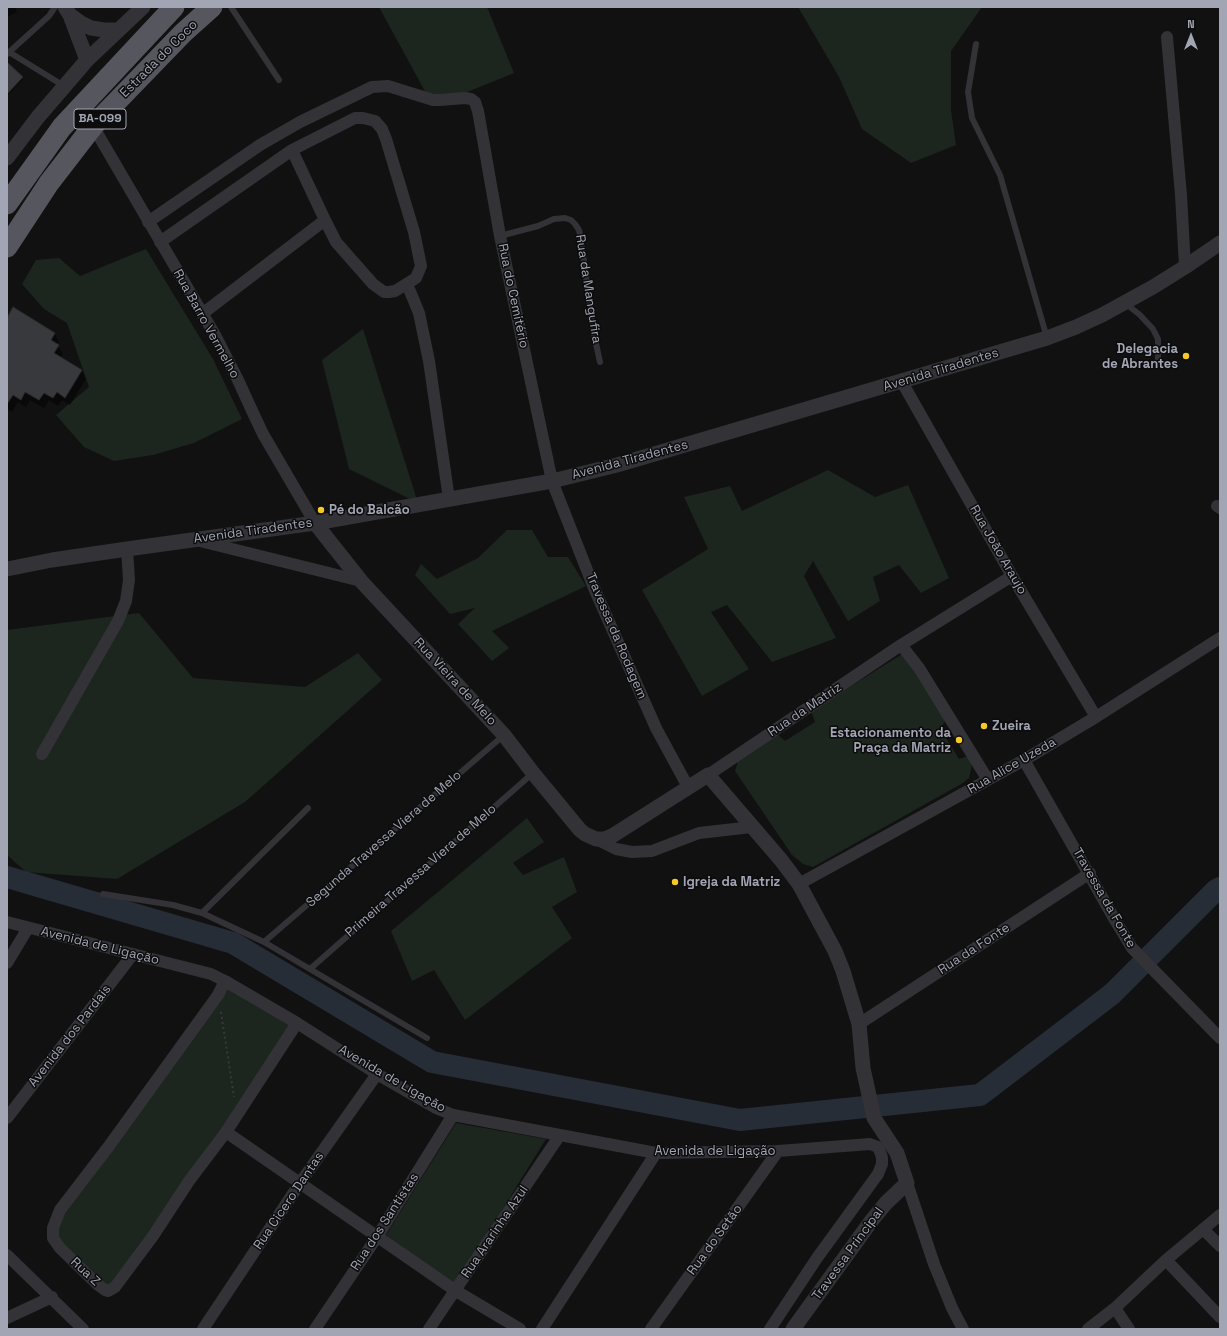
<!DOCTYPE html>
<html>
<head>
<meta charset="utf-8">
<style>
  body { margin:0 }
  #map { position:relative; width:1227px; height:1336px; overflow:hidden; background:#111112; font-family:"Space Grotesk",sans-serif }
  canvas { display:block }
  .frame { position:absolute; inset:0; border:8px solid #a2a5b3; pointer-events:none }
  .north { position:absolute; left:1171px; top:16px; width:40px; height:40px; -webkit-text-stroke:3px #0c0c0d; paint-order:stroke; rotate:0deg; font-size:11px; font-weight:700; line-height:16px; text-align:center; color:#a2a5b3 }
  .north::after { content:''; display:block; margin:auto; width:14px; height:18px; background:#a2a5b3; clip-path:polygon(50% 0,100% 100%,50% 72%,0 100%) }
</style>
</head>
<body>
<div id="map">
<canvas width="1227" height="1336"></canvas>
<div class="frame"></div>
<div class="north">N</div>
</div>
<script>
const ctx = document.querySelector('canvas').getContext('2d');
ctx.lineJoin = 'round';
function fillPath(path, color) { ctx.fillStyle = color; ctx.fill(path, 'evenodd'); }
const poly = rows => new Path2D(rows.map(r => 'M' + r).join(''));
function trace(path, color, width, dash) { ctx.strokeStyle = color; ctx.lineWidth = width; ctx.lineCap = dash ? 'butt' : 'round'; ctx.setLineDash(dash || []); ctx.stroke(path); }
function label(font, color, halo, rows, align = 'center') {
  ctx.font = font + ' "Space Grotesk",sans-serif'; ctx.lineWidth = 3; ctx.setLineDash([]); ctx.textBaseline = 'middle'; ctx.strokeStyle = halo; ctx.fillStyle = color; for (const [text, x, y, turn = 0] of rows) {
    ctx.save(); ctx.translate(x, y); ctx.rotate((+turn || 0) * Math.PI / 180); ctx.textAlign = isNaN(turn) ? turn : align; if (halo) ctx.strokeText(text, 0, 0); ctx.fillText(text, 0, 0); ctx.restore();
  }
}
const green = poly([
  [379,7,487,7,514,73,433,106],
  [798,7,982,7,951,51,951,110,956,145,911,163,862,129,839,77],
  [146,249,213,359,242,419,194,443,153,455,114,461,84,447,56,415,89,387,67,323,44,309,22,284,36,260,59,258,80,276],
  [363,329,418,503,349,469,322,360],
  [828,470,875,497,908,485,949,578,921,593,899,565,873,577,880,601,848,621,813,561,804,576,836,638,772,662,727,605,711,612,749,669,702,696,642,590,708,549,684,497,730,486,742,511],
  [507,530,532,530,548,557,568,557,586,586,492,631,509,648,492,661,458,624,475,608,450,614,415,575,421,564,437,579,478,558],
  [139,613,193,678,305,687,358,653,382,680,245,802,117,879,26,872,7,855,7,630],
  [904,653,947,719,940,728,959,759,968,756,972,765,969,778,963,783,813,867,803,864,792,855,735,771,739,758,776,733,785,741,815,722,811,711],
  [527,818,544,842,513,863,523,875,564,857,577,892,552,907,572,938,465,1020,434,970,412,981,391,931],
  [225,980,297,1022,110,1290,59,1246,51,1227],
  [456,1123,546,1139,455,1286,386,1235]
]);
const shadow = poly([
  [7,7,15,7,17,12,7,17],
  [7,63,23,79,7,96],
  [7,320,55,334,59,342,57,345,63,354,60,358,82,371,86,379,70,405,62,400,58,406,49,400,44,408,30,400,26,407,18,402,12,412,7,409]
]);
const river = poly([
  [7,877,233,943,432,1062,740,1120,980,1095,1112,994,1216,890,1220,888]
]);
const building = poly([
  [7,62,23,77,7,94,7,62],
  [13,307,55,333,51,340,59,345,54,353,82,370,65,398,57,392,53,398,44,393,39,400,25,392,21,400,13,395,7,404,7,318,13,307]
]);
const path = poly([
  [221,1012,234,1097]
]);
const service = poly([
  [231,7,279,80],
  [976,44,968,92,972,118,1000,175,1047,338],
  [9,52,64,86],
  [7,54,49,16,55,7],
  [500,236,538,226,554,219,565,218,571,220,575,224,579,230,581,239,593,330,600,362],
  [1125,303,1140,315,1153,329,1158,339,1158,364],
  [103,894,173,905,202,913,264,942,427,1038],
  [202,913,308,808],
  [264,942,504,735],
  [310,969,533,773]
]);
const minor = poly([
  [1167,37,1181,195,1185,267],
  [93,126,215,335,238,380,254,415,263,434,315,523],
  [148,222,260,145,300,122,372,87,388,86,433,100,440,100,465,98,471,99,475,102,478,111,500,236,552,481,594,588,656,728,688,787],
  [160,242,292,150,355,118,363,118,375,121,382,129,386,139,414,232,421,266,416,278,395,291,389,292,384,292,373,284,336,242,325,220,292,150],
  [407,284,419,313,429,361,449,499],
  [202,314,325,220],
  [902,382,1012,576,1096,717],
  [1217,506,1220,508],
  [200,541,361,581],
  [901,645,919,668,988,780],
  [42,754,118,621,126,601,129,580,127,549],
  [1024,760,1115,920,1132,948,1220,1038],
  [708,775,901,645,1012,576],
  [596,839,616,849,632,852,652,851,699,833,752,827],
  [799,884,1024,760,1096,717,1220,638],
  [7,922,211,974,225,981,297,1023,377,1074,436,1108,453,1115,656,1153,778,1151,870,1144,878,1147,881,1154,882,1158,882,1164,878,1174,817,1258,770,1329],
  [7,963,28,928],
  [225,981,218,995,109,1146,60,1210,53,1228,53,1238,60,1248,97,1284,105,1290,108,1291,115,1287,153,1236,189,1181,226,1132,297,1023],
  [859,1024,1090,873],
  [7,1118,133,954],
  [226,1132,456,1291,520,1329],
  [907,1183,934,1264,952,1308,963,1329],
  [1203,1229,1220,1246],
  [7,1255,83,1329],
  [1166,1260,1220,1317],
  [1115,1308,1129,1329],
  [7,1318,52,1297],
  [203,1329,300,1183,377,1074],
  [315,1329,377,1237,453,1115],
  [429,1329,560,1135],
  [542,1329,656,1153],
  [651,1329,778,1151],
  [1088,1329,1115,1308,1166,1260,1220,1215]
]);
const tertiary = poly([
  [65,7,70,15,87,60],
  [70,15,81,23,91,28,104,30,118,30],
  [7,158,38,117,87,60,143,7],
  [315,523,361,581,504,735,533,773,580,830,585,834,596,839,605,839,612,836,708,775,781,860,799,884,835,951,843,971,859,1024,863,1068,874,1118,897,1153,907,1183,886,1203,872,1220,793,1329],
  [7,569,52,560,127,549,315,523,552,481,617,465,1047,338,1076,327,1102,315,1153,287,1185,267,1220,243]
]);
const trunk = poly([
  [7,204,62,127,174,7],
  [7,247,49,183,93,126,183,33,212,7]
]);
const markers = [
  [1186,356,4,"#f5c926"],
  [321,510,4,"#f5c926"],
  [984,726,4,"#f5c926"],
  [959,740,4,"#f5c926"],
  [675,882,4,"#f5c926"]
];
const shields = [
  [100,119,52]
];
const shieldNames = [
  ["BA-099",100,119]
];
const streetNames = [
  ["Estrada do Coco",159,59,-45],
  ["Rua da Mangufira",588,289,81],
  ["Rua do Cemitério",513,296,78],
  ["Rua Barro Vermelho",206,324,61],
  ["Avenida Tiradentes",941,370,-17],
  ["Avenida Tiradentes",630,460,-15],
  ["Avenida Tiradentes",253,531,-8],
  ["Rua João Araujo",998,550,60],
  ["Travessa da Rodagem",616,636,67],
  ["Rua Vieira de Melo",455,682,47],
  ["Rua da Matriz",805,710,-34],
  ["Rua Alice Uzeda",1012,766,-30],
  ["Segunda Travessa Viera de Melo",384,839,-41],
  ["Primeira Travessa Viera de Melo",421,871,-41],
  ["Travessa da Fonte",1104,898,60],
  ["Avenida de Ligação",100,946,14],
  ["Rua da Fonte",974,949,-33],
  ["Avenida dos Pardais",70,1036,-52],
  ["Avenida de Ligação",392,1079,30],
  ["Avenida de Ligação",715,1151],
  ["Rua Cicero Dantas",289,1201,-56],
  ["Rua dos Santistas",385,1222,-57],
  ["Rua Ararinha Azul",495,1232,-56],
  ["Rua do Setão",715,1240,-54],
  ["Travessa Principal",848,1254,-54],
  ["Rua Z",85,1272,43]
];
const poiNames = [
  ["Delegacia",1178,349,"right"],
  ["de Abrantes",1178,364,"right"],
  ["Pé do Balcão",329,510],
  ["Zueira",992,726],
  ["Estacionamento da",951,733,"right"],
  ["Praça da Matriz",951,748,"right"],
  ["Igreja da Matriz",683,882]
];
fillPath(green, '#1d251f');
fillPath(shadow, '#0007');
trace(river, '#272d36', 22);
fillPath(building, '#38393d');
trace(building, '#2b2b2e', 1);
trace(path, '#38393e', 2, [2, 3]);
trace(service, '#323237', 6);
trace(minor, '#323237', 12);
trace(tertiary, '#323237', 15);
trace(trunk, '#56565f', 21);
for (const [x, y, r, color] of markers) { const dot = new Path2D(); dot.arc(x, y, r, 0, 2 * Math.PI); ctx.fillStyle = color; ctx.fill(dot); trace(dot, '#0c0c0d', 1.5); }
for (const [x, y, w] of shields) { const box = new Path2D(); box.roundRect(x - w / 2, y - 10, w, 20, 3); ctx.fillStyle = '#0c0c0d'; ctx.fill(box); trace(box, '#a2a5b3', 1); }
label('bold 12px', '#a2a5b3', null, shieldNames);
label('13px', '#a2a5b3', '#0c0c0d', streetNames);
label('bold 13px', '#a2a5b3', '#0c0c0d', poiNames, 'left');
</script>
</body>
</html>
